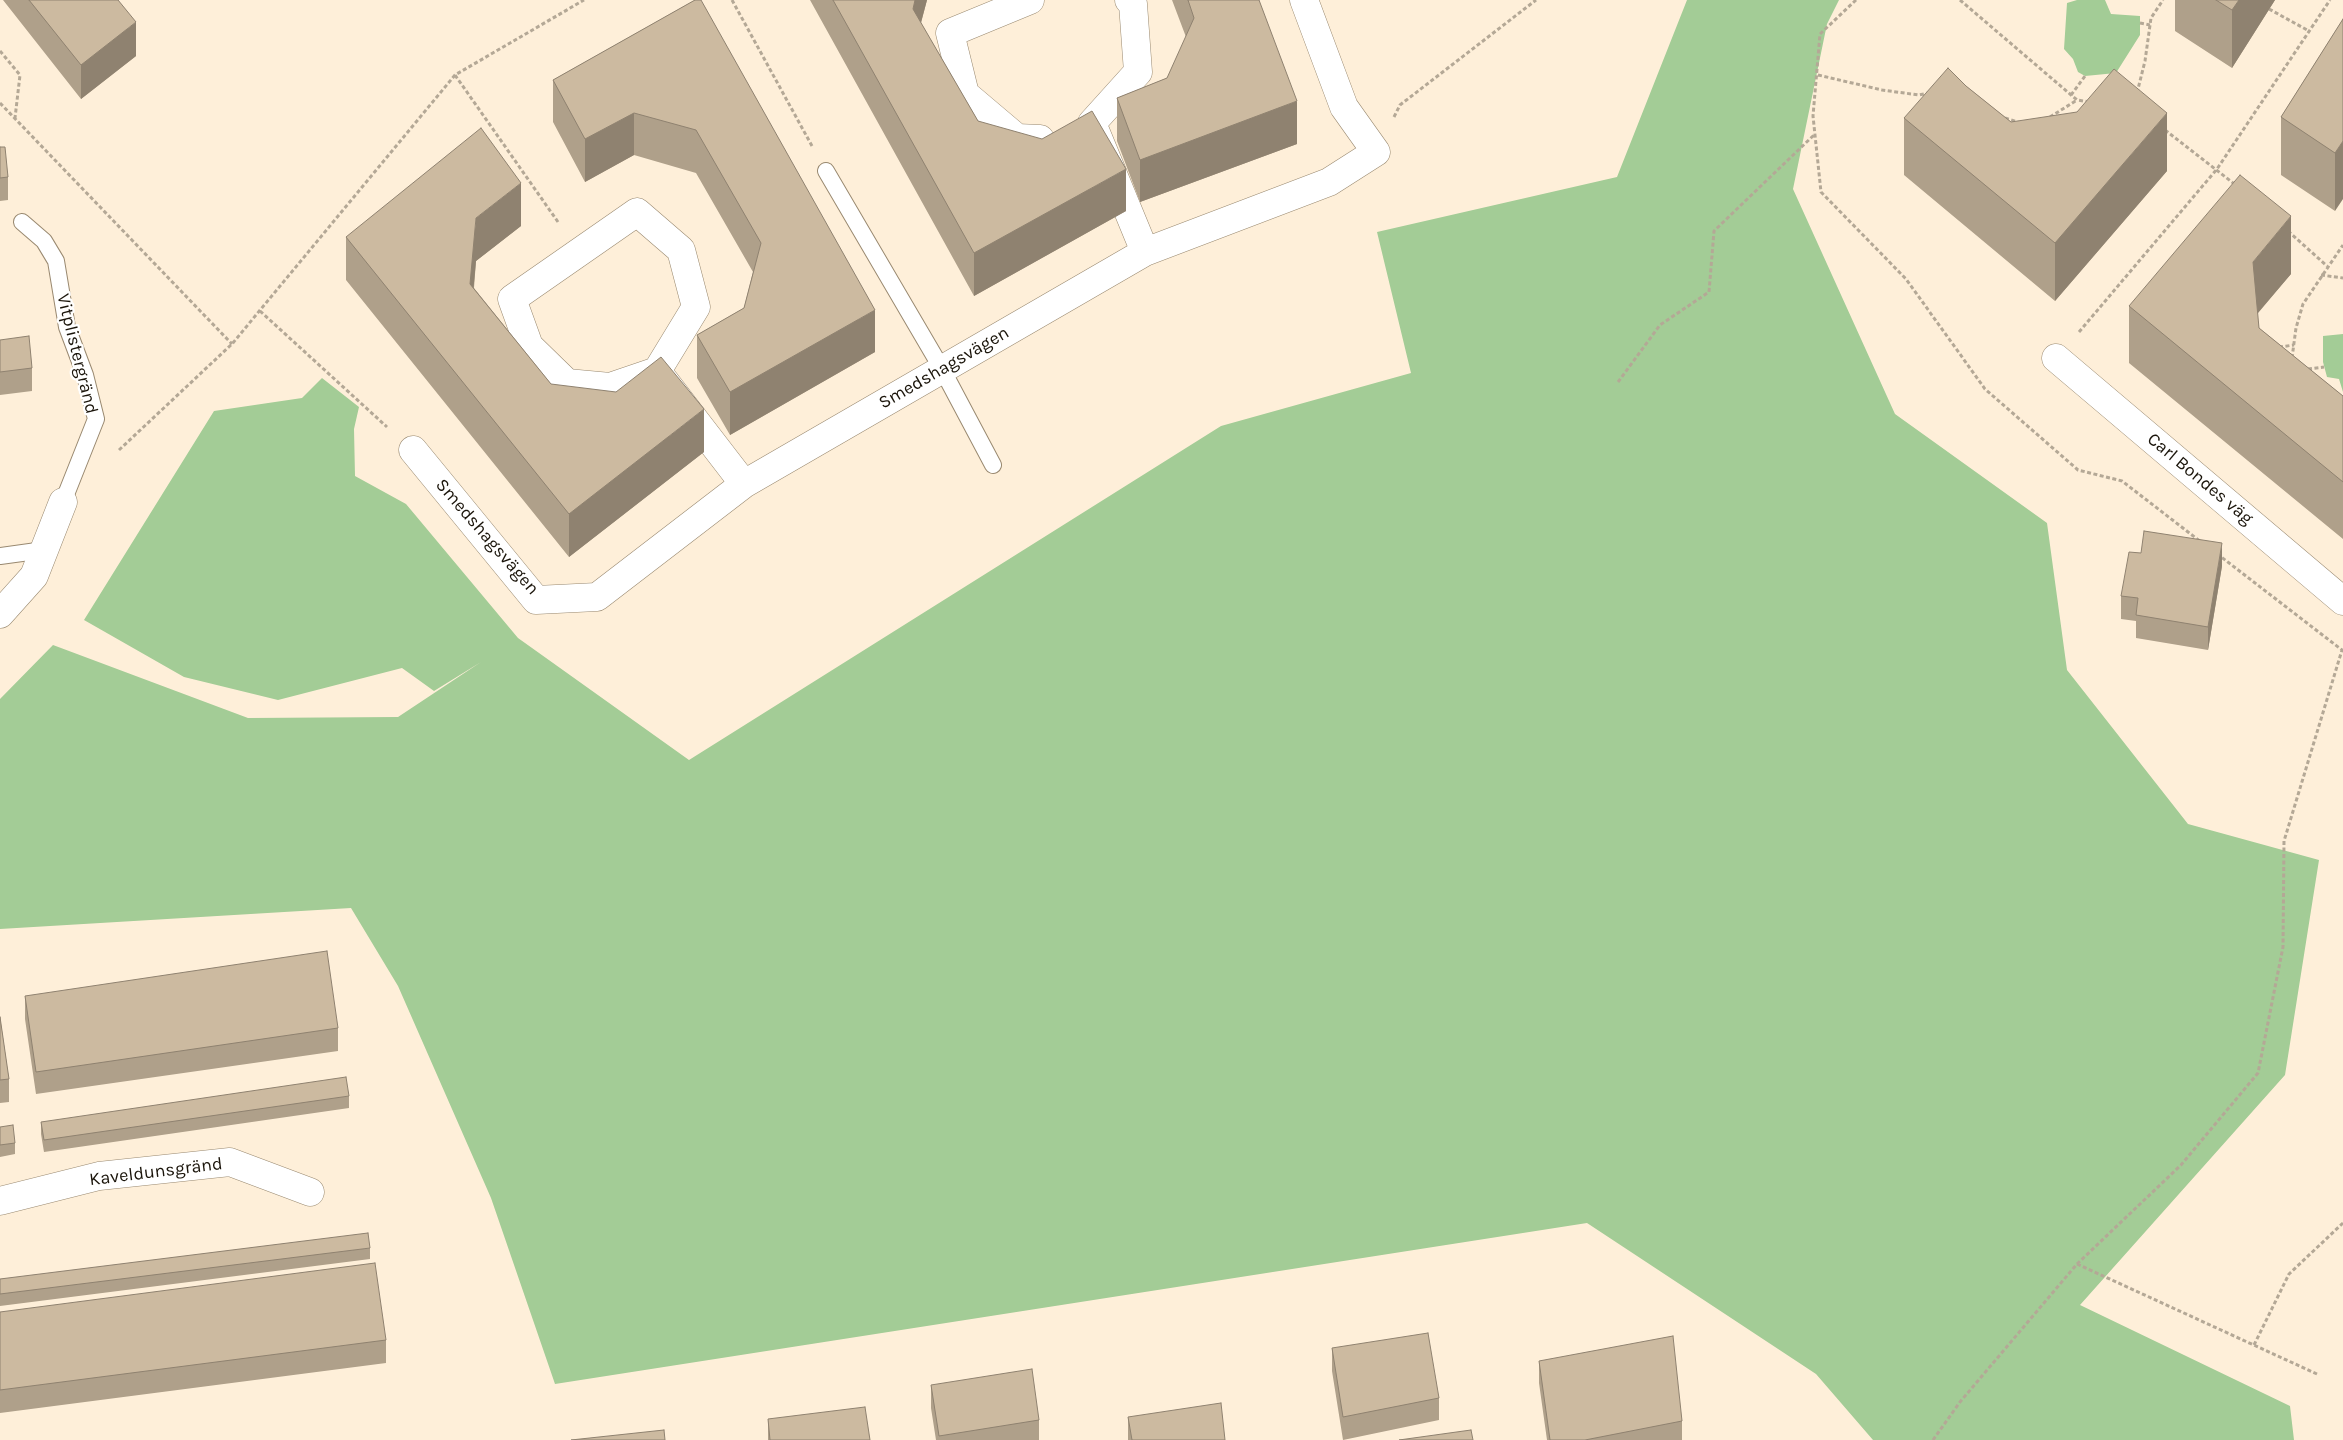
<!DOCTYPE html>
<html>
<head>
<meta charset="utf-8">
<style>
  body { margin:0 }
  canvas { display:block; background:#feefd9 }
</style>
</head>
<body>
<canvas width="2343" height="1440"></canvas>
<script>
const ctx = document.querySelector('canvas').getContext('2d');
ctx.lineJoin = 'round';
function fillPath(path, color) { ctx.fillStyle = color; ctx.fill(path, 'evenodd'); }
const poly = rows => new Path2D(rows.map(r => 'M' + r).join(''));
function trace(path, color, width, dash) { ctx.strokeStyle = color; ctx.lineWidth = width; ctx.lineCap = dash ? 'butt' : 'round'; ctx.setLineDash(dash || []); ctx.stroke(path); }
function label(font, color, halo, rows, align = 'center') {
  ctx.font = font + ' Karla,sans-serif'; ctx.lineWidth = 4.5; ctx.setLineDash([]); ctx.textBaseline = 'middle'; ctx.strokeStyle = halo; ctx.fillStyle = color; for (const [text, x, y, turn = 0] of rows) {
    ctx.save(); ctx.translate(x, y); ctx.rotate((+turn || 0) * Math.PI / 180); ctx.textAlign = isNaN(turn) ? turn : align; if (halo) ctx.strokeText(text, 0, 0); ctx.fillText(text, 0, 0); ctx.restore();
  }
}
const green = poly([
  [1687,0,1839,0,1827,24,1793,189,1895,414,2047,523,2067,670,2188,824,2319,860,2285,1075,2080,1305,2290,1406,2294,1440,1873,1440,1816,1374,1587,1223,555,1384,491,1198,398,986,351,908,0,929,0,699,53,645,248,718,398,717,481,662,434,691,402,668,278,700,184,677,84,620,214,411,302,398,322,378,359,407,354,429,355,476,406,504,518,638,689,760,1221,426,1411,373,1377,232,1617,177],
  [2077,0,2105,0,2111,14,2140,16,2140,35,2116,73,2085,76,2078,72,2073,59,2064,49,2067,3],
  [2343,334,2343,392,2339,379,2327,377,2323,362,2323,336]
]);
const path = poly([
  [732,0,812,146],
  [1856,0,1820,34,1813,116,1821,192,1906,279,1985,389,2078,470,2122,481,2201,542],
  [1960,0,2077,100,2090,102],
  [2269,9,2309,31],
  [2140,23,2150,25],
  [0,51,20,75,15,118],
  [455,75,558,222],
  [1818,75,1882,90,1919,95,1928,93],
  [2137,93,2145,61,2151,18,2163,0],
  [2071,95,2085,76],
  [0,103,232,344],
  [1394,117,1400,105,1536,0],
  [2050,117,2077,100],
  [2005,118,2018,122],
  [2165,130,2237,186],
  [2288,231,2327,266],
  [2321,275,2343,278],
  [260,311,387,427],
  [2079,332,2217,169,2330,0],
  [2279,347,2294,345],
  [2292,358,2296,328,2303,304,2343,245],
  [2308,369,2324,367],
  [1618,382,1660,325,1709,292,1714,231,1815,134],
  [119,450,232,344,455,75,584,0],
  [2077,1264,2317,1374],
  [2254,1345,2289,1274,2343,1223],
  [1933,1440,1960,1402,2077,1264,2181,1165,2258,1073,2283,947,2284,841,2342,650,2220,556]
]);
const lane = poly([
  [826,171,942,369,993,465],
  [22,222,44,241,56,261,67,327,85,375,96,419,63,502],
  [0,556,44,550]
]);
const street = poly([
  [1030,0,950,33,965,94,1017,138,1040,139],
  [1129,0,1133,4,1138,72,1092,123,1145,252],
  [2056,358,2343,601],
  [657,371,610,387,567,383,529,346,512,299,637,212,681,250,696,307,657,371,744,484],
  [413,450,536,600,597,597,744,484,1145,252,1329,182,1376,152,1344,107,1304,0],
  [0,614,34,576,63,502],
  [0,1201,99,1176,230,1162,310,1192]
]);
const wall = poly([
  [3,0,118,0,136,56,81,99],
  [695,0,875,352,730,435,697,378,697,335,744,308,753,272,696,173,634,155,585,182,553,122,553,80],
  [810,0,927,0,921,23,978,121,1126,211,974,296],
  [1172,0,1259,0,1297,144,1140,202,1117,141,1117,98,1167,78,1186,37],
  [2175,0,2275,0,2232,68,2175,31],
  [2343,19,2335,211,2281,175,2281,117],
  [1966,86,2011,122,2167,171,2055,301,1904,175,1904,118],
  [0,147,8,177,8,200,0,201],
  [521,226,476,261,474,288,551,384,704,452,569,557,346,280,346,237],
  [2291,274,2257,313,2259,328,2343,396,2343,539,2129,363,2129,306],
  [0,340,32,368,32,391,0,395],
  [2222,566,2208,650,2136,638,2136,621,2121,619,2121,596],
  [25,996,338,1028,338,1051,36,1094,25,1019],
  [0,1017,9,1079,9,1102,0,1103],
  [349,1096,349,1108,44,1152,41,1134,41,1122],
  [0,1127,15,1143,15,1154,0,1157],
  [370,1248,370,1259,0,1306,0,1279],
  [0,1312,386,1340,386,1363,0,1413],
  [1332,1348,1439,1398,1439,1420,1343,1440,1332,1371],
  [1539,1361,1682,1421,1682,1440,1547,1440,1539,1383],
  [931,1385,1039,1420,1039,1440,936,1440,931,1408],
  [1128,1417,1225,1440,1128,1440],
  [768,1419,870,1440,768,1440]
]);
const shadedWall = poly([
  [915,0,927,0,913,52,913,9],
  [2239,0,2275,0,2232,68,2232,10],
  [136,22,136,56,81,99,81,65],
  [1297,101,1297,144,1140,202,1140,160],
  [634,113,634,155,585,182,585,139],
  [2167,113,2167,171,2055,301,2055,243],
  [2343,141,2343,199,2335,211,2335,153],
  [1126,169,1126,211,974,296,974,253],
  [521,183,521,226,476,261,470,326,470,284,476,218],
  [2291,216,2291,274,2253,319,2253,262],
  [875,310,875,352,730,435,730,392],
  [704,409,704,452,569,557,569,514],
  [2222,543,2222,566,2208,650,2208,627]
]);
const building = poly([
  [29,0,118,0,136,22,81,65,29,0],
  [695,0,701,0,875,310,730,392,697,335,744,308,761,243,696,130,634,113,585,139,553,80,695,0],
  [833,0,915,0,913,9,978,121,1042,139,1092,111,1126,169,974,253,833,0],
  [1188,0,1259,0,1297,101,1140,160,1117,98,1167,78,1194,18,1188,0],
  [2216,0,2239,0,2232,10,2216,0],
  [2343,19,2343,141,2335,153,2281,117,2343,19],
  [1948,68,1966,86,2011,122,2077,112,2114,69,2167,113,2055,243,1904,118,1948,68],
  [481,128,521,183,476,218,470,284,551,384,616,392,661,357,704,409,569,514,346,237,481,128],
  [0,147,5,147,8,177,0,178,0,147],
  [2240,175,2291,216,2253,262,2259,328,2343,396,2343,482,2129,306,2240,175],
  [29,336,32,368,0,372,0,340,29,336],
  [2144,531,2222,543,2208,627,2136,615,2138,598,2121,596,2129,552,2141,553,2144,531],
  [327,951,338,1028,36,1072,25,996,327,951],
  [0,1017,9,1079,0,1080,0,1017],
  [346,1077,349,1096,44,1140,41,1122,346,1077],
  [13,1125,15,1143,0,1145,0,1127,13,1125],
  [368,1233,370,1248,0,1294,0,1279,368,1233],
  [375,1263,386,1340,0,1390,0,1312,375,1263],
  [1428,1333,1439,1398,1343,1417,1332,1348,1428,1333],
  [1673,1336,1682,1421,1585,1440,1550,1440,1539,1361,1673,1336],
  [1032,1369,1039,1420,939,1436,931,1385,1032,1369],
  [1221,1403,1225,1440,1132,1440,1128,1417,1221,1403],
  [865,1407,870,1440,770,1440,768,1419,865,1407],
  [664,1430,665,1440,571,1440,664,1430],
  [1471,1430,1473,1440,1399,1440,1471,1430]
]);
const streetNames = [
  ["Vitplistergränd",77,354,76],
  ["Smedshagsvägen",944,368,-30],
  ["Carl Bondes väg",2200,479,40],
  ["Smedshagsvägen",487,537,49],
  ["Kaveldunsgränd",156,1172,-7]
];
fillPath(green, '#a3cc96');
trace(lane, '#998970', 18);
trace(street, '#998970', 29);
trace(path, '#b4a896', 3, [4, 2.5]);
trace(lane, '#fff', 16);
trace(street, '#fff', 28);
fillPath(wall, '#afa08a');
fillPath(shadedWall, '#8f8270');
fillPath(building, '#ccbaa0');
trace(building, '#8f8270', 1);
label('18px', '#1a140a', '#fff', streetNames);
</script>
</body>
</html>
